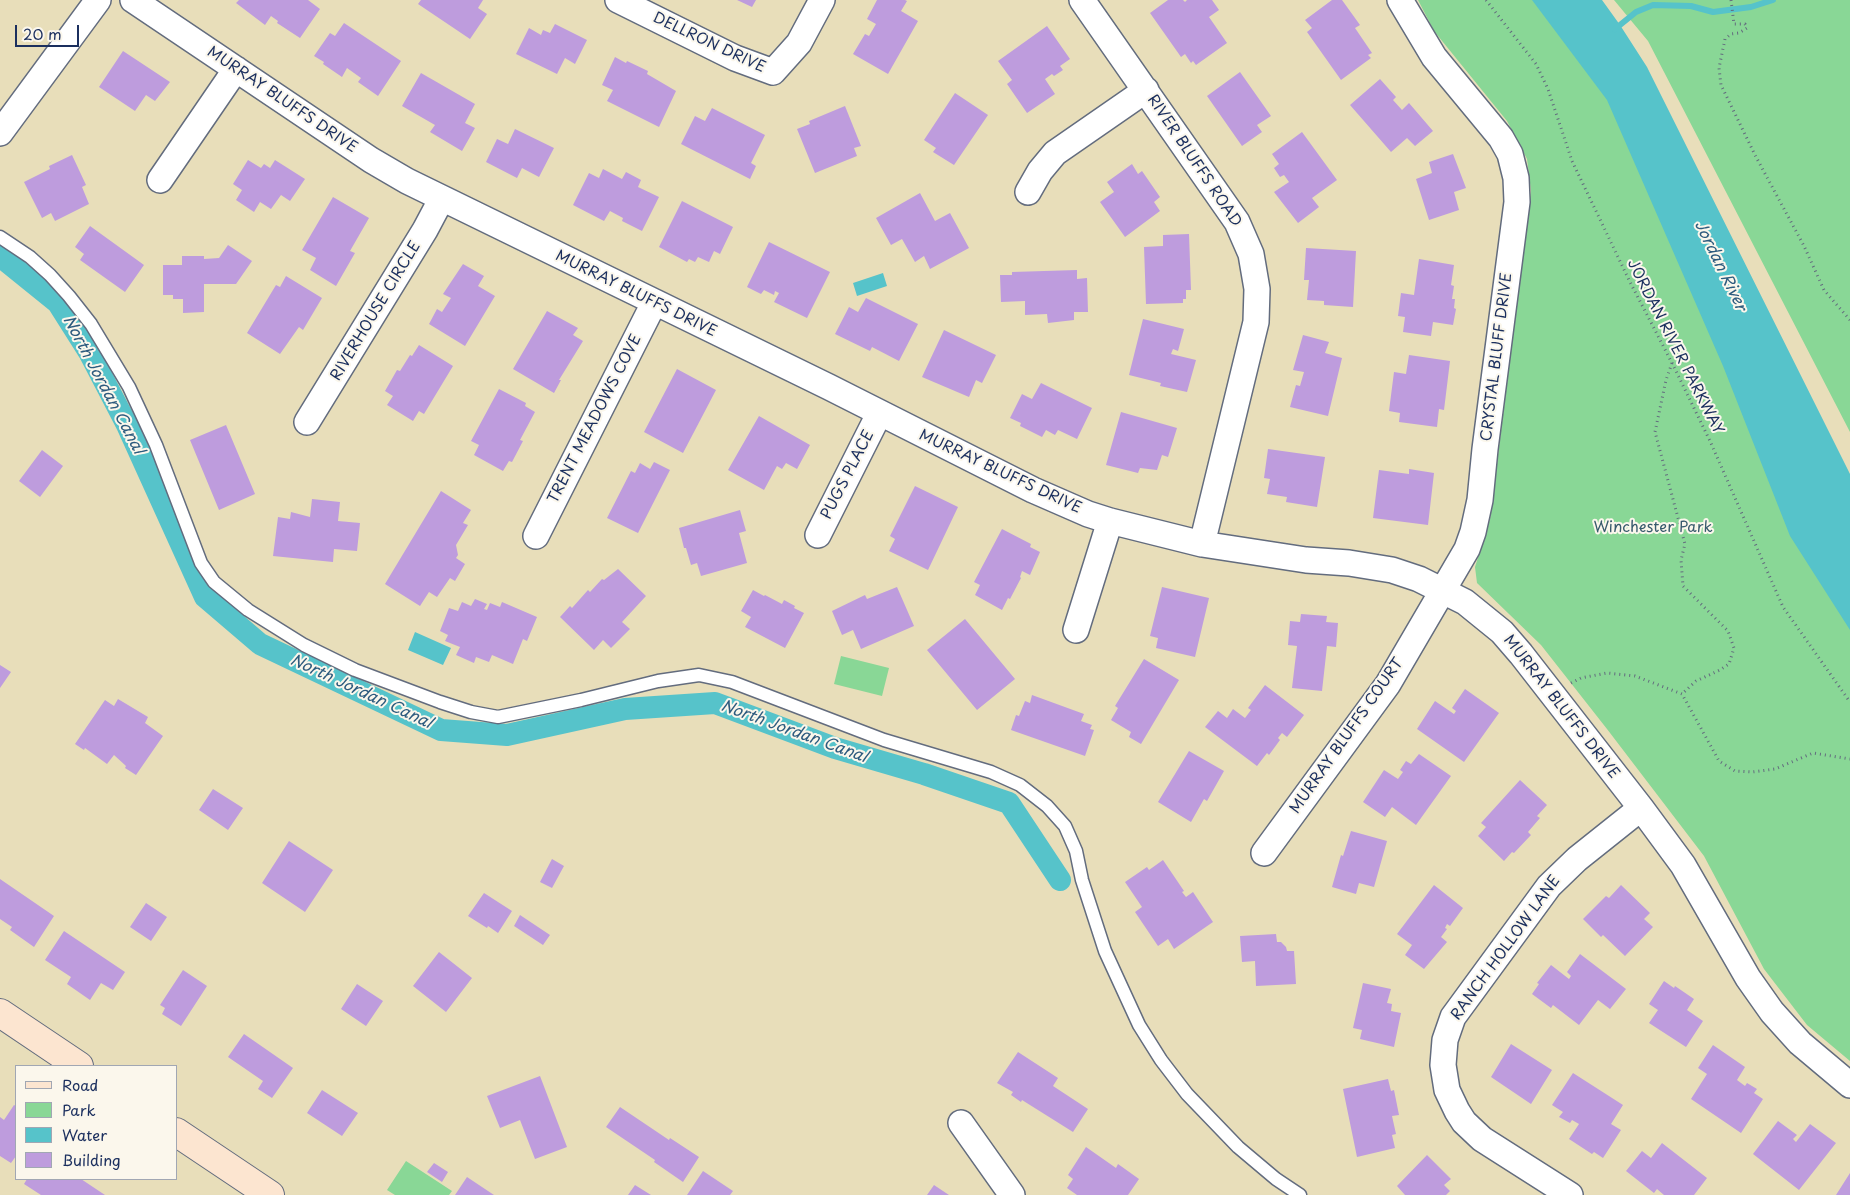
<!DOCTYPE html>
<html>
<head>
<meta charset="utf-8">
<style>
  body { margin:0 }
  #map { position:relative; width:1850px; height:1195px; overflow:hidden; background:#e8deba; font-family:"Playpen Sans",sans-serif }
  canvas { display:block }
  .legend { position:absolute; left:15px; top:1065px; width:162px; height:115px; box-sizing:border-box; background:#fbf7ec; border:1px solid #a1a7b3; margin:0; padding:6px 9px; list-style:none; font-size:15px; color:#1b2f5e }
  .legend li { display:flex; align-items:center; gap:10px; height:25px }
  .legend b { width:25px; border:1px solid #a1a7b3 }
  .scale { position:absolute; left:15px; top:25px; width:64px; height:22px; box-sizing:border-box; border:2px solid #1b2f5e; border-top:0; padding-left:6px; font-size:15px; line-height:18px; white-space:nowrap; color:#1b2f5e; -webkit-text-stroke:4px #fbf7ec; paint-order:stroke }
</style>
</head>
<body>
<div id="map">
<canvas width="1850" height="1195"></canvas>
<ul class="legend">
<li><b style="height:6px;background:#fce5d0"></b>Road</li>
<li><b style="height:14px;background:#89d796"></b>Park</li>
<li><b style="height:14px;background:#56c3ca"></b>Water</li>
<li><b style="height:14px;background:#be9cdd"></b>Building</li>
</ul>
<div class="scale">20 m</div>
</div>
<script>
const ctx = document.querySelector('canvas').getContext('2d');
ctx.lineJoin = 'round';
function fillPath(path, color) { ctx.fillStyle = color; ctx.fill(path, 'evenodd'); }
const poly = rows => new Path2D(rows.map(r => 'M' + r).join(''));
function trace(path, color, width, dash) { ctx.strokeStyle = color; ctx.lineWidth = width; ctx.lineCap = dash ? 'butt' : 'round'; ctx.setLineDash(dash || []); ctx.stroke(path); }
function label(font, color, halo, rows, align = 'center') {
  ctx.font = font + ' "Playpen Sans",sans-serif'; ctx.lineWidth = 4; ctx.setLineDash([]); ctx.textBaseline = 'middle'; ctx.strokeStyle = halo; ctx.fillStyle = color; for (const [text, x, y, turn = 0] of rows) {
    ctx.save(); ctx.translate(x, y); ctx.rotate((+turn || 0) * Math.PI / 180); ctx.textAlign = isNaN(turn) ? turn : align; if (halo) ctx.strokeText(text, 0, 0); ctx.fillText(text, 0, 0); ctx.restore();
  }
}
const green = poly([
  [1418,0,1551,0,1598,65,1850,557,1850,1061,1807,1025,1764,969,1704,856,1607,729,1541,645,1477,583,1475,567,1490,519,1531,191,1527,159,1507,121,1434,31],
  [1614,0,1850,0,1850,432,1648,41],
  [841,656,889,668,882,696,834,684],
  [406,1161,452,1191,449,1195,395,1195,387,1190]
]);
const water = poly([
  [1532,0,1602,0,1620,25,1647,67,1850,474,1850,630,1790,536,1723,366,1607,100],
  [883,273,887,286,857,296,853,283],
  [415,632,451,648,443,665,408,650]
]);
const stream = poly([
  [1615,29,1636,12,1653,5,1691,6,1713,12,1751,7,1773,0]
]);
const canal = poly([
  [0,256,58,303,89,352,127,425,205,597,260,644,441,730,507,735,625,709,715,703,835,748,924,774,1009,803,1060,880]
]);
const building = poly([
  [239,0,308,0,320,9,300,38,277,23,278,21,271,16,265,25,236,3],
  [421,0,483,0,478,8,487,14,470,39,418,4],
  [737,0,756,0,752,7],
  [877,0,905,0,907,1,901,11,918,21,888,74,853,54,865,34,869,36,876,24,867,19],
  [1168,0,1183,0,1185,2,1187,0,1212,0,1219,10,1209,17,1227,43,1196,65,1193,61,1191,63,1185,54,1181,57,1150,13],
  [1332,0,1342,0,1360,25,1355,28,1372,53,1368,55,1371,58,1341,80,1307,32,1312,28,1305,20],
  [344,23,401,61,378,96,358,82,361,78,347,68,342,77,323,64,324,62,314,56,330,33,335,36],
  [555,24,587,40,575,64,565,58,557,74,516,54,529,28,541,35,543,30,550,33],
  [1047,26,1070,59,1060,66,1063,70,1054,76,1052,74,1045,79,1055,94,1027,113,1007,84,1012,80,998,61],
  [123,51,170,82,155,101,146,95,135,111,99,87],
  [615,57,626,63,627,61,648,71,647,74,676,91,659,127,607,101,613,90,602,85],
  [1240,72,1271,116,1257,125,1262,132,1242,146,1207,96],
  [421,73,475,104,465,123,475,128,462,151,430,132,435,125,402,106],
  [1380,79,1396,97,1393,100,1402,110,1409,103,1433,131,1415,146,1407,138,1391,152,1350,105],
  [955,93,988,115,954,165,933,152,936,148,924,140],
  [845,106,861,146,854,148,857,156,815,173,797,129,810,124,809,121],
  [712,108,765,135,751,163,756,166,750,179,681,144,695,116,705,121],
  [515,129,554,148,539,177,522,168,517,178,486,162,497,139,508,144],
  [1302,132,1337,180,1312,198,1319,207,1298,223,1274,192,1289,182,1284,175,1280,177,1274,168,1279,164,1272,154],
  [1453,154,1466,188,1454,192,1459,210,1429,220,1416,179,1432,173,1429,162],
  [72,155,86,185,82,187,89,204,55,221,51,213,42,218,24,182,50,169,49,166],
  [248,160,261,168,264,164,270,168,275,160,305,179,290,201,281,195,271,209,260,202,254,212,236,200,242,190,233,184],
  [1132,164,1138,174,1142,171,1160,197,1154,202,1160,211,1125,237,1100,202,1114,192,1107,182],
  [603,169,622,179,626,172,641,180,638,187,659,197,642,231,622,221,623,218,610,211,604,221,573,205,589,173,599,178],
  [920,193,935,221,950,213,969,248,930,269,924,256,915,262,902,239,891,245,876,218],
  [333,197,369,218,350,251,355,253,336,286,310,270,316,258,302,250],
  [682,201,733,227,720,254,714,251,709,262,698,257,695,262,689,259,687,262,659,247],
  [90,226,144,265,125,292,80,260,84,254,75,247],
  [1189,234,1191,290,1186,290,1186,299,1183,299,1183,303,1146,304,1144,247,1163,246,1163,235],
  [769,242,830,272,807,318,774,302,779,293,775,291,774,295,764,290,761,294,747,287],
  [228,245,252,261,236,284,204,284,204,312,183,313,183,299,173,299,173,295,163,295,163,265,182,265,182,256,204,256,204,259,219,258],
  [1306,248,1356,251,1353,307,1324,305,1324,301,1307,300,1309,280,1304,280],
  [1419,259,1454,265,1451,285,1454,286,1452,299,1455,299,1454,308,1456,309,1453,325,1433,322,1431,336,1403,332,1405,317,1398,316,1401,293,1414,295],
  [463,264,484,276,478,286,495,296,465,346,429,324,437,309,442,312,451,298,443,294],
  [1077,270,1077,279,1087,278,1088,312,1074,312,1074,320,1048,323,1047,314,1025,315,1025,301,1001,302,1000,275,1012,275,1012,272],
  [286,276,322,298,303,330,299,327,280,354,247,333,276,285,280,287],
  [866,298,918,324,899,361,872,347,870,351,835,334,849,307,858,312],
  [547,311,578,328,573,335,583,341,559,380,561,380,554,393,513,369],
  [1143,319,1184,329,1178,351,1173,349,1171,354,1196,360,1187,392,1160,386,1161,383,1129,375],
  [944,330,996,355,982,383,976,380,969,397,922,377],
  [1303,335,1329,342,1325,353,1342,358,1328,416,1290,407,1296,385,1300,386,1304,372,1293,370],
  [419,345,453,366,424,414,419,411,413,421,387,405,393,396,385,391,397,370,400,371,410,355,412,356],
  [1409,355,1450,361,1444,410,1439,409,1437,427,1399,422,1400,413,1389,411,1394,372,1406,374],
  [677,369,716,390,683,453,644,432],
  [1041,383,1092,408,1077,439,1058,430,1055,435,1046,430,1042,437,1020,426,1021,423,1010,418,1022,394,1032,399],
  [499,389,526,403,525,406,535,412,520,440,523,441,512,462,509,461,503,471,474,455,479,445,471,441],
  [1121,412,1177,428,1168,457,1162,455,1157,470,1140,468,1138,473,1106,465],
  [759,416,810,445,797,469,786,463,782,469,777,466,764,490,728,470],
  [226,425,255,494,219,510,190,440],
  [1268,449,1325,457,1317,507,1286,502,1287,497,1267,494,1270,479,1264,478],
  [42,450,63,466,40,497,19,481],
  [654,462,670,470,638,533,607,518,631,471,635,473,640,463,650,469],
  [1409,469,1434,473,1428,525,1373,518,1379,470,1409,474],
  [915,486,958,507,928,570,889,551,895,539,890,536],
  [441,491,471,510,463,523,468,525,456,545,458,555,456,558,465,564,455,581,450,578,437,597,429,592,420,606,385,584],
  [312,499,340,502,338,521,360,523,357,551,334,549,333,562,273,556,278,517,290,519,291,512,310,517],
  [740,510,746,531,739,533,747,563,701,576,697,563,691,565,686,548,684,548,679,528],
  [1002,529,1031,544,1030,547,1040,552,1030,575,1022,571,1020,577,1021,578,1010,599,1008,598,1002,610,975,595,980,585,974,582],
  [618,569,646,596,622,622,630,629,611,648,603,640,594,650,560,617,570,606,572,608,588,590,590,592,602,579,604,580],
  [897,587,914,626,861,649,853,630,842,635,832,611,865,595,867,599],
  [1162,587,1209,598,1195,657,1156,648,1158,638,1150,636],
  [753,590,764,596,765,595,782,604,784,600,795,606,794,608,804,613,785,648,745,627,751,617,741,611],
  [475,599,487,604,484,609,487,610,490,603,500,607,502,602,537,617,527,641,523,639,513,664,492,655,489,662,476,657,474,663,456,655,460,647,445,641,448,635,440,631,449,608,458,611,462,602,471,606],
  [1301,614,1327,616,1326,622,1338,623,1336,647,1327,646,1322,691,1292,688,1297,646,1288,645,1290,621,1300,622],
  [965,619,1015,679,977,710,927,650],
  [1144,659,1179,680,1141,744,1129,737,1131,732,1111,720,1118,708,1115,706],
  [0,665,11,672,0,688],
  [1265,685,1304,715,1287,737,1282,733,1278,738,1280,740,1269,755,1267,753,1257,766,1205,727,1218,711,1227,718,1233,709,1245,718,1251,710,1248,708],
  [1465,689,1499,713,1464,762,1417,729,1435,701,1454,714,1456,711,1452,708],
  [1032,695,1084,714,1081,721,1092,725,1090,729,1094,730,1085,756,1011,730,1016,715,1019,716,1025,701,1030,703],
  [118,699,148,717,145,723,163,736,136,775,125,768,126,766,114,755,107,764,85,748,84,750,75,744,105,700,114,706],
  [1189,751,1224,771,1207,801,1204,799,1191,822,1158,802],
  [1419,754,1451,776,1416,825,1392,807,1385,817,1363,802,1384,770,1398,779,1403,772,1400,770,1406,761,1411,764],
  [1520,780,1547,805,1537,816,1540,818,1528,832,1531,835,1514,853,1512,852,1504,861,1478,836,1486,827,1481,823],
  [213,789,243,808,228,830,199,810],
  [1351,831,1387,841,1374,887,1359,883,1356,894,1332,887,1341,855,1343,856],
  [289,841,333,870,305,912,262,883],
  [552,859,564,866,552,888,540,882],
  [1163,860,1184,891,1182,892,1186,897,1193,892,1213,922,1174,949,1168,939,1158,946,1135,912,1142,907,1125,882,1147,867,1149,870],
  [0,879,54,916,34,947,10,930,12,927,0,919],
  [1434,885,1463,908,1450,926,1447,924,1445,928,1447,929,1441,937,1447,942,1424,969,1405,955,1412,945,1397,934],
  [1621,885,1650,913,1644,919,1653,927,1625,956,1603,935,1601,937,1583,919,1606,896,1609,898],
  [484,893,512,911,498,933,488,926,487,928,468,916],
  [146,903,167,917,151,941,130,927],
  [520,915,550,935,543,945,514,926],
  [64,931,125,972,113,990,101,983,90,1000,67,984,71,977,45,960],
  [1276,934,1277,942,1281,942,1286,947,1287,951,1294,951,1296,984,1256,986,1255,961,1242,962,1240,936],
  [439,952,472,978,446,1012,413,986],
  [1580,954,1626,989,1610,1009,1598,1000,1579,1025,1553,1005,1551,1008,1532,994,1539,984,1537,983,1551,965,1569,979,1571,976,1567,972],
  [183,970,207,986,181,1026,162,1014,165,1008,160,1005],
  [1664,981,1674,988,1675,986,1694,999,1687,1010,1703,1021,1686,1047,1649,1023,1658,1010,1649,1004],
  [1363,983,1391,989,1387,1003,1392,1004,1391,1011,1401,1013,1394,1047,1360,1039,1362,1030,1353,1028],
  [357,984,383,1001,366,1026,341,1009],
  [244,1034,293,1068,272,1098,258,1089,263,1081,228,1057],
  [1511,1044,1552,1070,1531,1104,1491,1077],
  [1713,1045,1745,1067,1737,1080,1745,1086,1747,1083,1757,1089,1754,1093,1763,1099,1741,1133,1691,1099,1707,1074,1698,1068],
  [1018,1052,1058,1078,1053,1086,1088,1109,1073,1132,1022,1100,1021,1102,1011,1095,1013,1092,997,1083],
  [1573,1073,1623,1105,1611,1124,1621,1130,1603,1158,1594,1152,1592,1154,1569,1139,1579,1124,1572,1120,1570,1123,1559,1117,1563,1112,1552,1105],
  [540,1076,567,1147,535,1159,520,1120,500,1128,487,1096],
  [1388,1079,1391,1091,1394,1090,1399,1115,1392,1116,1396,1134,1392,1135,1395,1148,1357,1157,1343,1089],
  [322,1090,358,1113,342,1136,307,1113],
  [14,1105,16,1106,16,1156,11,1163,0,1156,0,1117,4,1120],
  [620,1107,669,1140,670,1138,699,1157,683,1182,654,1162,655,1160,606,1127],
  [1778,1121,1797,1135,1793,1139,1796,1142,1810,1124,1836,1143,1799,1190,1753,1154],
  [1662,1143,1707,1178,1694,1195,1664,1195,1657,1189,1654,1193,1626,1171,1642,1151,1651,1158],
  [1086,1147,1116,1168,1118,1164,1139,1179,1128,1195,1077,1195,1067,1188,1073,1179,1068,1175],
  [1427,1155,1451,1179,1444,1185,1450,1191,1446,1195,1405,1195,1397,1186],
  [434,1163,448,1172,442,1182,427,1172],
  [703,1171,733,1191,730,1195,687,1195],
  [1850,1173,1850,1195,1836,1195],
  [467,1177,494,1195,455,1195],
  [27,1179,81,1179,105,1195,41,1195,24,1184],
  [635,1185,651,1195,628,1195],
  [934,1185,949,1195,927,1195]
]);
const path = poly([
  [1486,0,1536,64,1548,89,1572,161,1630,282,1672,363,1710,441,1783,607,1850,702],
  [1731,0,1734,24,1745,24,1747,28,1739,33,1731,34,1725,39,1719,68,1721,85,1755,155,1804,246,1824,290,1850,320],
  [1672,363,1666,380,1655,432,1685,544,1681,560,1683,586,1728,631,1734,648,1729,664,1720,670,1696,681,1682,694],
  [1571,683,1581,678,1607,673,1635,676,1682,694,1719,761,1735,771,1752,772,1775,769,1813,753,1850,759]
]);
const lane = poly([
  [0,237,30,257,50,275,69,296,91,324,129,387,156,445,201,563,214,582,248,610,304,645,355,670,440,702,471,712,498,717,581,700,658,681,699,675,732,682,884,740,991,772,1020,785,1047,806,1065,826,1076,851,1082,880,1105,951,1139,1025,1161,1060,1187,1094,1238,1147,1276,1179,1300,1195]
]);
const street = poly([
  [133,0,371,160,407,181,829,387,1033,490,1088,514,1110,521,1202,544,1306,560,1349,563,1392,570,1419,579,1465,602,1502,632,1521,654,1641,808,1683,865,1748,978,1772,1012,1800,1043,1850,1085],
  [618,0,735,58,773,72,799,43,822,0],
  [1082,0,1237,222,1251,254,1257,289,1256,322,1202,544],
  [0,133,98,0],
  [160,180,236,69],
  [1028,192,1040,171,1055,153,1146,90],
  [307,422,425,230,442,198],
  [818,535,879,414],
  [536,536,654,303],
  [1076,630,1110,521],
  [1264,853,1388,684,1467,549,1473,532,1480,500,1485,449,1517,202,1516,178,1510,154,1501,138,1434,57,1400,0],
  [961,1123,1012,1195],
  [1570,1195,1482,1139,1464,1122,1457,1111,1447,1090,1443,1065,1445,1040,1453,1017,1549,886,1577,859,1641,808]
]);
const secondary = poly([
  [0,1013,79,1066],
  [176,1132,270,1195]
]);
const streetNames = [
  ["DELLRON DRIVE",709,43,25],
  ["MURRAY BLUFFS DRIVE",282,100,34],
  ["RIVER BLUFFS ROAD",1194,161,56],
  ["MURRAY BLUFFS DRIVE",636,294,26],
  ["RIVERHOUSE CIRCLE",376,311,-59],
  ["JORDAN RIVER PARKWAY",1675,347,63],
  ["CRYSTAL BLUFF DRIVE",1497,357,-83],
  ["TRENT MEADOWS COVE",595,419,-63],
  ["MURRAY BLUFFS DRIVE",1000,472,25],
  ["PUGS PLACE",848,475,-63],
  ["MURRAY BLUFFS DRIVE",1561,707,52],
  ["MURRAY BLUFFS COURT",1347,736,-55],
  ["RANCH HOLLOW LANE",1506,948,-54]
];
const parkNames = [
  ["Winchester Park",1653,528]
];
const waterNames = [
  ["Jordan River",1720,266,64],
  ["North Jordan Canal",103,385,62],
  ["North Jordan Canal",361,692,25],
  ["North Jordan Canal",794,732,20]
];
fillPath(green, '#89d796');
fillPath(water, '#56c3ca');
trace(stream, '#56c3ca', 6);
trace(canal, '#56c3ca', 22);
fillPath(building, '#be9cdd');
trace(lane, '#636c7e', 15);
trace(street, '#636c7e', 28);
trace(secondary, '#636c7e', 30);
trace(path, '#636c7e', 3, [1, 4]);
trace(lane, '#fff', 12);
trace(street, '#fff', 25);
trace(secondary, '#fce5d0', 28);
label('15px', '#1b2f5e', '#fbf7ec', streetNames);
label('15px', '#36596c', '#fbf7ec', parkNames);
label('italic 16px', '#2d5b7e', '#fbf7ec', waterNames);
</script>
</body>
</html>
